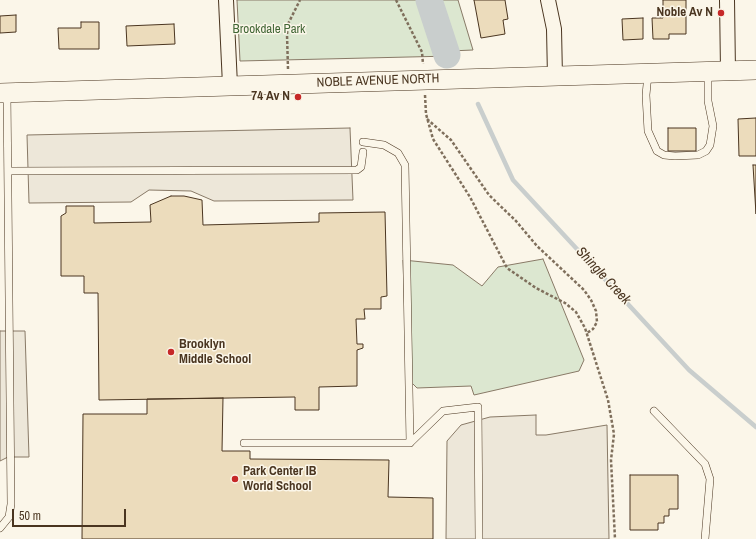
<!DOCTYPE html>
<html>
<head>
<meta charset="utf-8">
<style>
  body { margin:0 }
  #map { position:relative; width:756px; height:539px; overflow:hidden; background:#fbf6e9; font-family:"Archivo Narrow",sans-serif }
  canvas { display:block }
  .scale { position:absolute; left:12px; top:509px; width:114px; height:18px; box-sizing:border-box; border:2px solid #4a3520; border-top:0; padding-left:5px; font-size:12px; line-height:14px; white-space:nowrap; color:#4a3520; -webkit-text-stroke:3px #fbf6e9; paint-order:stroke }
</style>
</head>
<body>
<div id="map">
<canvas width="756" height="539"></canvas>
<div class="scale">50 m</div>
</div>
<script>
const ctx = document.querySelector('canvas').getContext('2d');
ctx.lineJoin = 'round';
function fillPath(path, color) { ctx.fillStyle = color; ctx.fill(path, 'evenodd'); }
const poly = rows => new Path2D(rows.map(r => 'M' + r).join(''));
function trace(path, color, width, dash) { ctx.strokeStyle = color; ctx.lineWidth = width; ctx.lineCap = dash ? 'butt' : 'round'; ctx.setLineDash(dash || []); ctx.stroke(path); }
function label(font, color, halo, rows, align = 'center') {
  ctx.font = font + ' "Archivo Narrow",sans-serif'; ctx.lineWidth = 3; ctx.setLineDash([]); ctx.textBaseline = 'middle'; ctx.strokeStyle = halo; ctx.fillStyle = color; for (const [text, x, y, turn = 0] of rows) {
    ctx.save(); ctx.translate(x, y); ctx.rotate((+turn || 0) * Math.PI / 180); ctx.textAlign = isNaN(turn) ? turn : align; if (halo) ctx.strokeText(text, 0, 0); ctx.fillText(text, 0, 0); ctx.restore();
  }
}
const green = poly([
  [237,0,458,0,473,50,450,51,451,56,240,61,237,0],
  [543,259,584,360,579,371,474,395,471,386,417,388,407,378,403,260,453,265,482,286,498,267,543,259]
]);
const parking = poly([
  [350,128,353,200,214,201,191,191,149,190,131,202,29,203,27,135,350,128],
  [0,331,25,331,29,457,8,457,0,461,0,331],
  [536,415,536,435,546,435,607,425,609,539,446,539,447,441,461,425,490,417,536,415]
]);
const stream = poly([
  [478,104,513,180,689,370,756,427]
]);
const river = poly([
  [429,0,447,55]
]);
const building = poly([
  [474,0,505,0,508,19,503,20,505,34,481,38,474,0],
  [663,0,686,0,686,34,669,34,669,39,653,39,652,18,663,18,663,0],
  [16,15,16,32,0,33,0,16,16,15],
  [643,18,643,39,623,40,622,19,643,18],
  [81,22,99,22,99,49,59,49,58,28,81,28,81,22],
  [174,24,175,44,127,46,126,26,174,24],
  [756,118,756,156,739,156,738,119,756,118],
  [668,128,696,128,696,151,668,151,668,128],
  [753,165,756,165,756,214,753,165],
  [171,196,184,196,202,200,203,225,319,222,319,213,385,212,387,296,381,297,381,309,364,309,365,319,356,319,357,344,363,344,363,348,357,350,357,386,319,387,319,410,295,410,295,397,99,400,98,293,84,293,84,276,61,276,61,216,66,213,66,206,94,206,94,223,151,222,150,205,171,196],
  [223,398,222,451,250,451,250,459,389,460,388,497,433,498,433,539,82,539,83,414,147,414,147,399,223,398],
  [630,475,678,475,678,509,669,509,669,516,664,516,664,523,658,523,658,530,630,530,630,475]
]);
const path = poly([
  [396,0,422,52,423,64],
  [288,69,287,34,288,24,300,0],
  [425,95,426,114,433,139,470,197,507,268,536,288,565,303,576,312,585,328,608,400,614,434,611,460,615,539],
  [427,119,451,140,489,195,516,221,537,246,584,290,591,300,596,311,597,322,593,329,587,333]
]);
const lane = poly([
  [648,74,646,95,648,131,657,151,664,155,675,156,698,155,706,151,710,145,713,126,708,101,708,72],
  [363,142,384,145,398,153,405,165,410,443],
  [8,171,357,170,361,167,363,152],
  [654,411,705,464,710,479,705,539],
  [244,443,410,443,443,411,478,407,479,539],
  [0,528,9,517,11,504,7,93]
]);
const street = poly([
  [226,0,230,85],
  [548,0,554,29,555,77],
  [727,0,728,71]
]);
const secondary = poly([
  [0,93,756,70]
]);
const markers = [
  [721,13,4,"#c62828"],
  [298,97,4,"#c62828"],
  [171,352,4,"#c62828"],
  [235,479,4,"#c62828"]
];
const poiNames = [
  ["Noble Av N",713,13],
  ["74 Av N",290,97],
  ["Brooklyn",179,345,"left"],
  ["Middle School",179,360,"left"],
  ["Park Center IB",243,472,"left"],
  ["World School",243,487,"left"]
];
const parkNames = [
  ["Brookdale Park",269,30]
];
const streetNames = [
  ["NOBLE AVENUE NORTH",378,81,-2]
];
const waterNames = [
  ["Shingle Creek",603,276,47]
];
fillPath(green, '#dce7d0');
trace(green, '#887966', 1);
fillPath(parking, '#ede7d9');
trace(parking, '#887966', 1);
trace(stream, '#c9cecd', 4.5);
trace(river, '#c9cecd', 27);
fillPath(building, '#ecdcbc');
trace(building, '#4a3520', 1);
trace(lane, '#4a3520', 8);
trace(street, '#4a3520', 16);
trace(secondary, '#4a3520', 20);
trace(path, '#7f6f5c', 2.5, [3, 2]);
trace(lane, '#fbf6e9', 7);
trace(street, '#fbf6e9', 14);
trace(secondary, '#fbf6e9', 19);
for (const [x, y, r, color] of markers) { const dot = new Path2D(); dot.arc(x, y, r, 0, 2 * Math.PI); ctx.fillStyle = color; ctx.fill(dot); trace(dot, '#fbf6e9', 1.5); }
label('bold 13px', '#4a3520', '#fbf6e9', poiNames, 'right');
label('13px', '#436837', '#fbf6e9', parkNames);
label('13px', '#4a3520', '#fbf6e9', streetNames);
label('italic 14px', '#4a3520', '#fbf6e9', waterNames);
</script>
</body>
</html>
